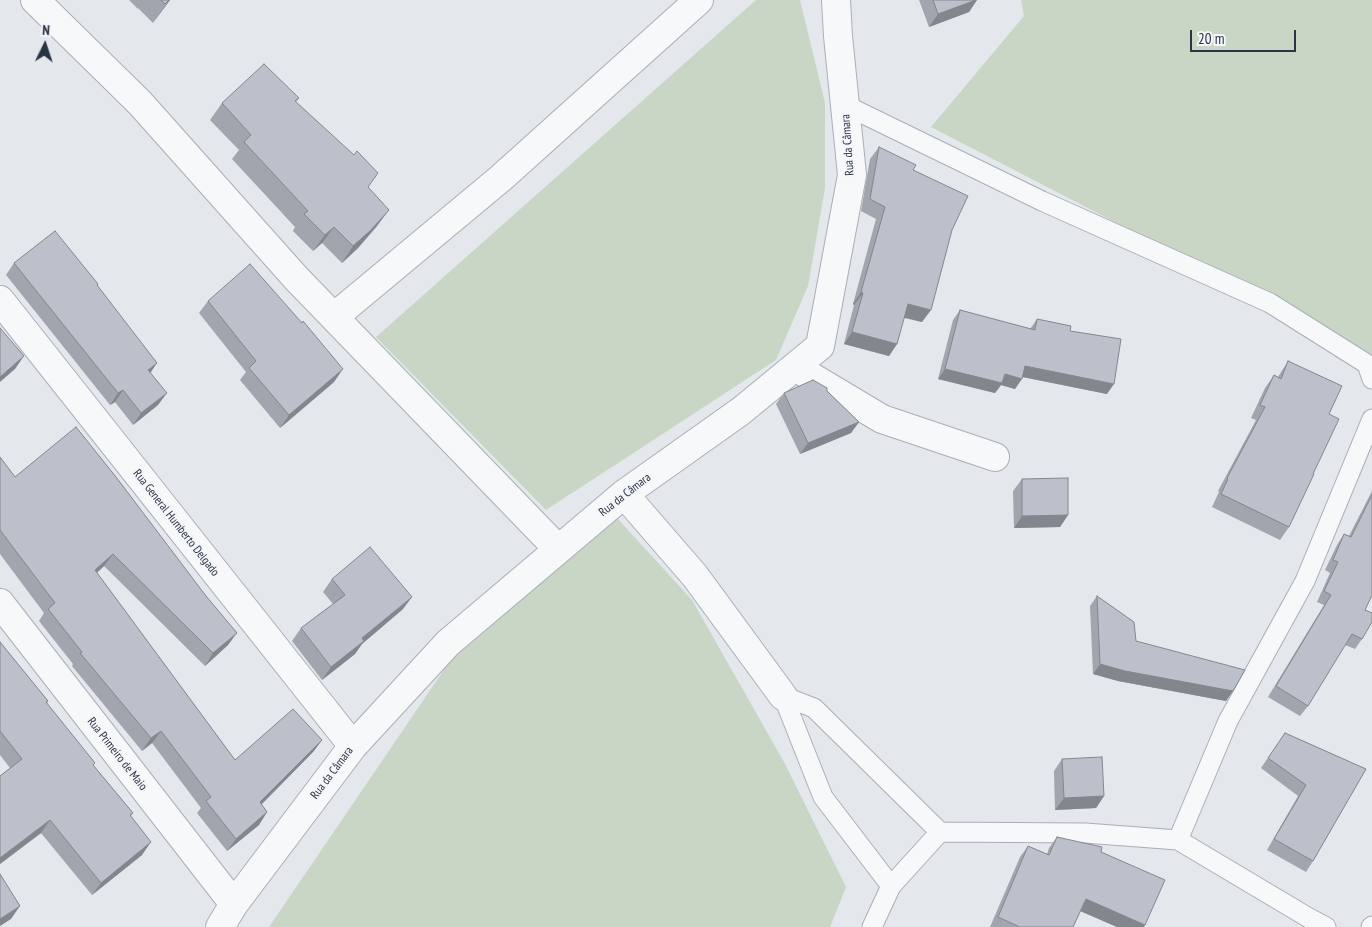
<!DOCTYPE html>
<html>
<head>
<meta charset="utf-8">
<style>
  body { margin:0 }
  #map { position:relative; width:1372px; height:927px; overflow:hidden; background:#e4e7ec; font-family:"PT Sans Narrow",sans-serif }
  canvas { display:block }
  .north { position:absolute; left:20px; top:20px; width:50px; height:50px; -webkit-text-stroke:4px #f4f6f9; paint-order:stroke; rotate:4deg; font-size:14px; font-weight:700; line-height:20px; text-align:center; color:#2b3445 }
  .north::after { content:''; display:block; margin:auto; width:18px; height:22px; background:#2b3445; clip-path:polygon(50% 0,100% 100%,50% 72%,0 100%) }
  .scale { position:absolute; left:1190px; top:30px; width:106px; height:22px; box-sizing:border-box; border:2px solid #2b3445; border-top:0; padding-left:6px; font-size:15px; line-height:18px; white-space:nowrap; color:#2b3445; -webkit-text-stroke:4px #f4f6f9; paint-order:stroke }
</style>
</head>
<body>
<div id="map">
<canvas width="1372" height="927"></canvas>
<div class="north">N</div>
<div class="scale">20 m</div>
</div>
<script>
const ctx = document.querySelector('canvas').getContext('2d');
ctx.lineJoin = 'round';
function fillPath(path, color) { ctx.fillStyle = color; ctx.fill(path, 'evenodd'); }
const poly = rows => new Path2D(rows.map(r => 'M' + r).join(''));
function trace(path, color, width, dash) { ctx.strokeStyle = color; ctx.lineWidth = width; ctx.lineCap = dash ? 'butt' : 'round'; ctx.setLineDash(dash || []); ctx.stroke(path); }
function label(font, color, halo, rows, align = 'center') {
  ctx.font = font + ' "PT Sans Narrow",sans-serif'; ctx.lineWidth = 4.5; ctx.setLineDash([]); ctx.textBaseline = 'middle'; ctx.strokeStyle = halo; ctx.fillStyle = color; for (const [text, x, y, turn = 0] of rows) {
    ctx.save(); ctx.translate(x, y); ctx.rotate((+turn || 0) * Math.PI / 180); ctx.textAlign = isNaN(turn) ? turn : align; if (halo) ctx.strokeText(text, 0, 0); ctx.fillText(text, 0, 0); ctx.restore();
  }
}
const green = poly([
  [756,0,800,0,825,103,825,188,808,286,776,360,546,510,376,337],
  [1021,0,1372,0,1372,355,931,127,1024,16],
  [617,518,692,600,784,762,846,887,830,927,269,927,450,661]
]);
const lane = poly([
  [845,105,1042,201,1270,303,1367,364,1372,379],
  [783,696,823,797,891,886],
  [783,696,814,708,940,832],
  [1178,840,1228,721,1305,581,1372,419],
  [872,927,891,886,940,832,1085,833,1178,840,1309,918,1326,927],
  [1371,927,1372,926]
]);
const street = poly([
  [35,0,140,103,296,278,558,549],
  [0,300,353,746],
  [334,317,501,178,699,0],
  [795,367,882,419,995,457],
  [624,494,695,576,783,696],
  [0,603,234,904],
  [220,927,234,904,353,746,448,643,624,494,741,411,820,346,852,175,838,36,836,0]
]);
const wall = poly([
  [129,0,170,0,153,23,138,8,138,9],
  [919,0,977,0,969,12,929,27],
  [299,98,296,102,368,187,377,226,358,248,342,263,322,243,313,251,293,231,295,227,232,159,239,150,210,120,222,103],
  [879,147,913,170,952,230,922,322,904,318,897,344,889,356,844,344,854,305,853,304,876,219,861,211,870,159],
  [14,263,97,285,150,372,158,405,133,425,115,402,110,405,6,275],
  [208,301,334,382,280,428,240,380,246,372,199,313],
  [960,310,1030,329,1037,319,1070,331,1107,394,1022,377,1015,389,1001,385,995,393,938,379,953,320],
  [1288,361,1329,414,1313,474,1289,527,1280,540,1212,507,1219,492,1218,491,1256,420,1251,418,1265,388,1274,375,1278,377],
  [827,391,859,422,851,433,800,454,776,404,784,393],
  [0,457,15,477,228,645,205,666,104,566,97,573,235,760,322,740,313,752,261,805,267,812,259,825,227,851,197,813,201,808,152,743,142,751,72,666,73,664,39,621,44,613,0,554],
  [1022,479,1068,515,1060,527,1014,528,1013,491],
  [1372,491,1372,595,1365,610,1362,639,1355,649,1345,645,1308,706,1300,716,1268,697,1324,605,1317,602,1330,573,1325,570,1337,545,1344,534,1349,536],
  [332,579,403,609,362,644,355,654,322,680,292,641,301,628,333,604,323,592],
  [1097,596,1136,641,1233,691,1226,701,1118,681,1093,674,1090,606],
  [0,642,48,701,47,703,94,766,133,813,131,816,142,855,92,895,41,833,0,864,0,776,10,768,0,755],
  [1285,733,1366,769,1313,861,1306,872,1267,850,1298,796,1261,768],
  [1062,759,1104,796,1096,808,1055,810,1054,771],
  [1057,837,1101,852,1144,927,1117,927,1080,911,1073,927,990,927,1020,857,1028,846,1047,854,1049,848]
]);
const shadedWall = poly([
  [169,0,170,0,153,23],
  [976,0,977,0,969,12,929,27,938,14],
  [389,210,377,226,358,248,342,263,353,246],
  [334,227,322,243,313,251,325,235],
  [861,292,863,293,854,305,853,304],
  [908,304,931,310,922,322,899,316],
  [852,332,897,344,889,356,844,344],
  [24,356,15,369,0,382,0,377],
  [157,363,149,375,148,370],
  [1025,366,1114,384,1107,394,1018,376],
  [343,369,334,382,280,428,289,415],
  [945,369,1005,374,1022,379,1015,389,1001,385,995,393,938,379],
  [123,390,115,402,110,405,118,393],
  [167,393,158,405,133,425,141,413],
  [859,422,851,433,800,454,808,443],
  [1068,515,1060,527,1014,528,1022,516],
  [113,554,104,566,86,582,95,570],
  [412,597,403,609,362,644,355,654,322,680,331,667,362,638],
  [237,633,228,645,205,666,213,653],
  [1100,664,1233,691,1226,701,1118,681,1093,674],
  [161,731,152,743,142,751,151,738],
  [322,740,313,752,251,815,260,802],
  [1104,796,1096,808,1055,810,1064,798],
  [267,812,259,825,227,851,236,839],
  [50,820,41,833,0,864,0,858],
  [151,842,142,855,92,895,101,883],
  [1086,899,1145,925,1144,927,1117,927,1078,910],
  [20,906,11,919,0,926,0,919]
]);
const building = poly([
  [161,0,169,0,165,4,161,0],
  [933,0,976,0,938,14,933,0],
  [264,64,299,98,295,101,354,155,357,151,378,173,368,187,389,210,370,231,353,246,334,227,325,235,304,214,308,211,244,142,251,135,222,103,264,64],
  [879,147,916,165,913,170,968,196,952,230,931,310,908,304,897,344,852,332,863,293,861,292,885,207,870,199,879,147],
  [55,231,98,284,97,285,157,363,148,370,167,393,141,413,123,390,118,393,14,263,55,231],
  [250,264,302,323,303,321,343,369,289,415,249,368,256,361,208,301,250,264],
  [960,310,1035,330,1037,319,1071,326,1070,331,1121,339,1114,384,1025,366,1022,379,1005,374,1002,383,945,369,960,310],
  [0,328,24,356,0,377,0,328],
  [1288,361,1342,386,1329,414,1339,419,1313,474,1314,474,1289,527,1221,494,1228,479,1227,478,1265,407,1260,405,1274,375,1281,379,1288,361],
  [813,380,827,388,827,391,859,422,808,443,784,393,813,380],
  [76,427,116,477,206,596,237,633,213,653,113,554,95,570,235,760,293,709,322,740,260,802,267,812,236,839,206,801,211,797,161,731,151,738,80,653,82,652,48,609,55,603,0,530,0,457,15,477,76,427],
  [1068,478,1068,515,1022,516,1022,479,1068,478],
  [1372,495,1372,595,1365,610,1372,613,1372,622,1362,639,1352,634,1308,706,1276,686,1331,595,1324,591,1338,562,1333,560,1344,534,1351,537,1372,495],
  [370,547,412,597,362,638,364,641,331,667,301,628,345,595,332,579,370,547],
  [1097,596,1134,622,1136,641,1245,670,1233,691,1125,671,1100,664,1097,596],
  [0,642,48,701,46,702,95,763,93,765,133,813,130,815,151,842,101,883,50,820,0,858,0,776,22,759,0,731,0,642],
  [1285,733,1366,769,1313,861,1274,839,1306,785,1268,758,1285,733],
  [1102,757,1104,796,1064,798,1062,759,1102,757],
  [1057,837,1102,847,1101,852,1165,880,1145,925,1086,899,1073,927,1020,927,998,917,1028,846,1049,855,1057,837],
  [0,874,20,906,0,919,0,874]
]);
const streetNames = [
  ["Rua da Câmara",848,145,-94],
  ["Rua da Câmara",625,495,-38],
  ["Rua General Humberto Delgado",176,523,52],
  ["Rua Primeiro de Maio",117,754,52],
  ["Rua da Câmara",332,773,-53]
];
fillPath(green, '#c9d6c5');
trace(lane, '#a9aeb7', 21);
trace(street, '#a9aeb7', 30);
trace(lane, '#f7f8fa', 19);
trace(street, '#f7f8fa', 28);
fillPath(wall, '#a1a5ae');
fillPath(shadedWall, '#83868d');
fillPath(building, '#bbc0ca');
trace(building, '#83868d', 1);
label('12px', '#2b3445', '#f4f6f9', streetNames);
</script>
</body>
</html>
